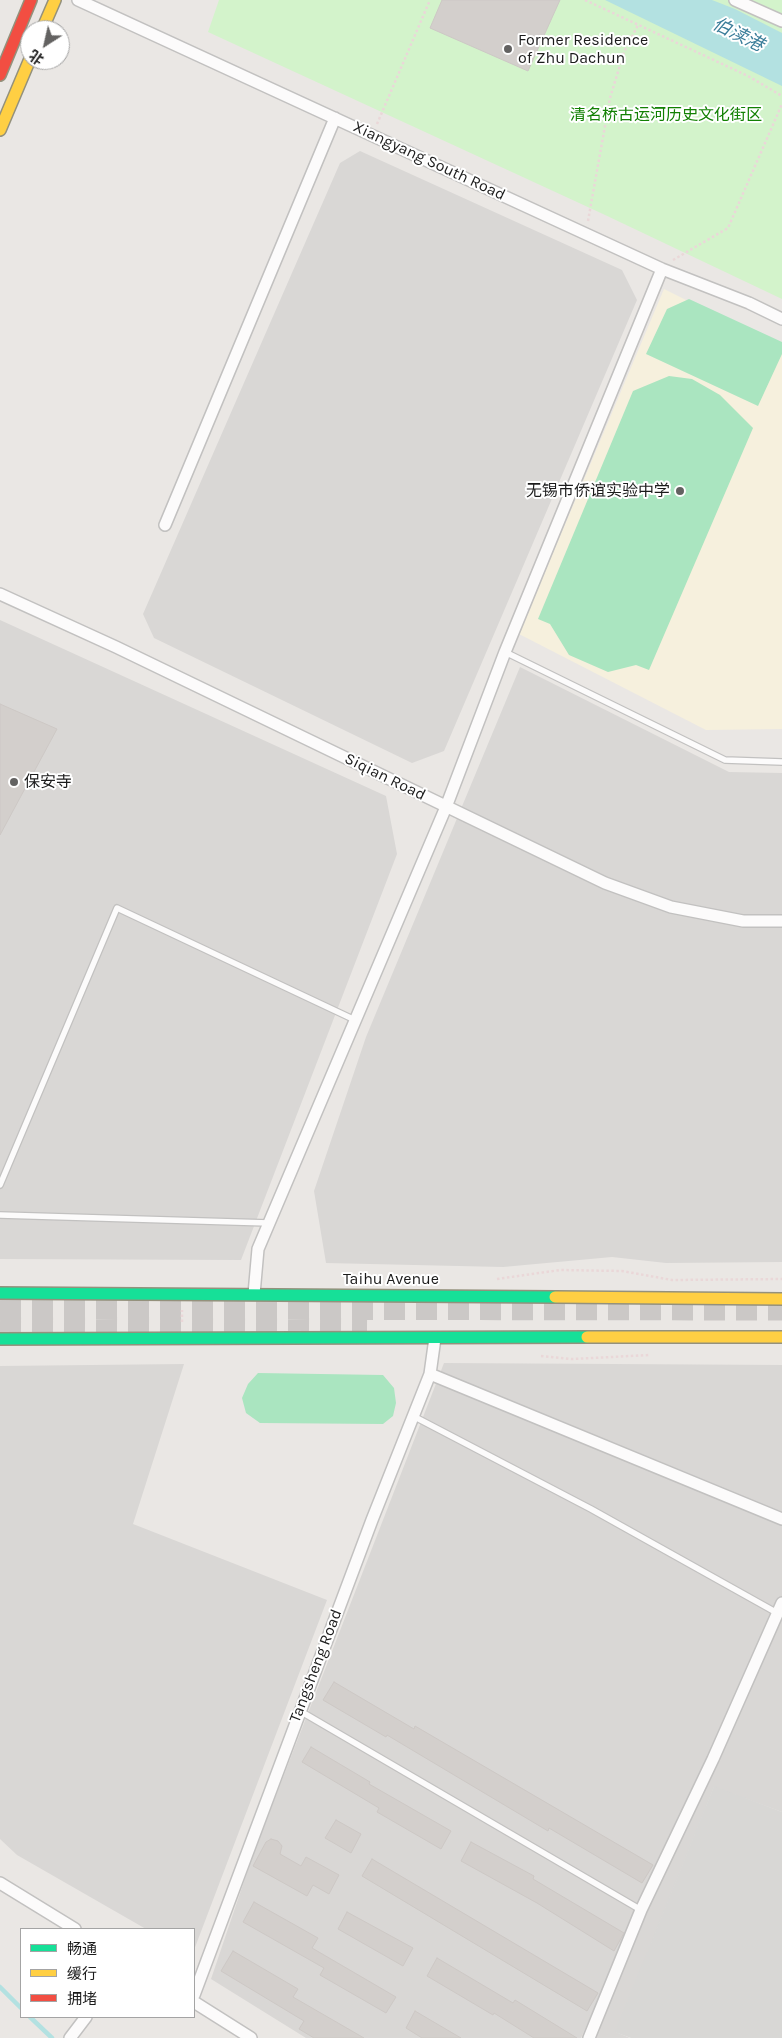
<!DOCTYPE html>
<html>
<head>
<meta charset="utf-8">
<style>
  body { margin:0 }
  #map { position:relative; width:782px; height:2038px; overflow:hidden; background:#eae7e4; font-family:Karla,"Noto Sans SC",sans-serif }
  canvas { display:block }
  .legend { position:absolute; left:20px; top:1928px; width:175px; height:90px; box-sizing:border-box; background:#fff; border:1px solid #a4a4a4; margin:0; padding:6px 9px; list-style:none; font-size:15px; color:#1b1b1b }
  .legend li { display:flex; align-items:center; gap:10px; height:25px }
  .legend b { width:25px; border:1px solid #a4a4a4 }
  .north { position:absolute; left:20px; top:20px; width:50px; height:50px; box-sizing:border-box; background:#fff; border:1px solid #a4a4a4; border-radius:50%; rotate:215deg; font-size:14px; font-weight:700; line-height:20px; text-align:center; color:#1b1b1b }
  .north::after { content:''; display:block; margin:auto; width:18px; height:22px; background:#636261; clip-path:polygon(50% 0,100% 100%,50% 72%,0 100%) }
</style>
</head>
<body>
<div id="map">
<canvas width="782" height="2038"></canvas>
<ul class="legend">
<li><b style="height:6px;background:#16e098"></b>畅通</li>
<li><b style="height:6px;background:#ffcf43"></b>缓行</li>
<li><b style="height:6px;background:#f24e42"></b>拥堵</li>
</ul>
<div class="north">北</div>
</div>
<script>
const ctx = document.querySelector('canvas').getContext('2d');
ctx.lineJoin = 'round';
function fillPath(path, color) { ctx.fillStyle = color; ctx.fill(path, 'evenodd'); }
const poly = rows => new Path2D(rows.map(r => 'M' + r).join(''));
function trace(path, color, width, dash) { ctx.strokeStyle = color; ctx.lineWidth = width; ctx.lineCap = dash ? 'butt' : 'round'; ctx.setLineDash(dash || []); ctx.stroke(path); }
function label(font, color, halo, rows, align = 'center') {
  ctx.font = font + ' Karla,"Noto Sans SC",sans-serif'; ctx.lineWidth = 4; ctx.setLineDash([]); ctx.textBaseline = 'middle'; ctx.strokeStyle = halo; ctx.fillStyle = color; for (const [text, x, y, turn = 0] of rows) {
    ctx.save(); ctx.translate(x, y); ctx.rotate((+turn || 0) * Math.PI / 180); ctx.textAlign = isNaN(turn) ? turn : align; if (halo) ctx.strokeText(text, 0, 0); ctx.fillText(text, 0, 0); ctx.restore();
  }
}
const residential = poly([
  [360,151,622,270,637,300,444,751,412,763,154,638,143,614,340,163],
  [0,620,386,796,397,854,241,1260,0,1259],
  [520,667,729,772,782,773,782,1262,666,1263,612,1257,503,1267,326,1263,314,1191,366,1037],
  [444,1363,782,1365,782,1812,714,1787,616,2032,630,2038,587,2038,649,1886,581,2038,306,2038,211,1979,254,1852],
  [184,1364,133,1524,327,1600,194,1950,194,1929,146,1929,17,1855,0,1839,0,1366]
]);
const education = poly([
  [664,289,782,348,782,729,706,730,519,634]
]);
const park = poly([
  [219,0,782,0,782,299,603,214,208,32]
]);
const pitch = poly([
  [689,299,782,342,782,354,758,406,646,354,667,309],
  [669,376,692,379,720,395,753,428,649,670,636,665,608,672,569,655,550,624,538,619,633,391],
  [258,1373,383,1375,394,1388,396,1403,393,1416,383,1424,260,1423,246,1413,242,1398,248,1384]
]);
const parking = poly([
  [714,1786,782,1812,782,2038,631,2038,615,2032]
]);
const water = poly([
  [605,0,712,0,735,9,782,33,782,86]
]);
const stream = poly([
  [0,1987,21,2008],
  [30,2017,52,2038]
]);
const building = poly([
  [442,0,560,0,528,71,430,28,442,0],
  [0,704,57,729,0,835,0,704],
  [334,1682,414,1729,415,1726,653,1865,642,1883,549,1828,548,1831,387,1735,386,1737,323,1700,334,1682],
  [311,1747,370,1782,369,1784,451,1831,441,1849,377,1812,379,1808,302,1762,311,1747],
  [336,1820,361,1834,351,1853,325,1838,336,1820],
  [271,1839,278,1841,282,1846,280,1854,301,1866,306,1857,339,1875,329,1894,313,1885,307,1896,253,1866,266,1842,271,1839],
  [471,1842,534,1876,533,1879,624,1933,614,1951,537,1903,461,1861,471,1842],
  [372,1859,598,1993,587,2011,362,1876,372,1859],
  [254,1902,318,1938,312,1948,396,1997,386,2013,320,1975,324,1968,243,1922,254,1902],
  [347,1912,413,1948,403,1966,338,1929,347,1912],
  [233,1951,298,1989,293,1997,364,2038,314,2038,299,2029,304,2021,221,1971,233,1951],
  [437,1958,513,2003,515,2000,577,2038,534,2038,494,2013,493,2015,427,1976,437,1958],
  [415,2011,461,2038,422,2038,406,2028,415,2011]
]);
const highwayTunnel = poly([
  [0,1309,782,1310],
  [0,1327,367,1329]
]);
const path = poly([
  [585,0,748,76,782,96],
  [377,124,430,0],
  [588,221,610,98,624,52,638,25],
  [673,260,728,228,782,104],
  [497,1279,560,1270,622,1271,672,1280,782,1279],
  [182,1322,182,1310],
  [541,1356,572,1359,650,1355]
]);
const lane = poly([
  [505,652,725,760,782,762],
  [0,1185,117,908,355,1020],
  [0,1215,269,1223],
  [413,1416,591,1509,779,1614],
  [300,1711,641,1910]
]);
const street = poly([
  [78,0,662,269,749,303,782,319],
  [735,0,782,21],
  [165,525,335,118],
  [0,594,116,647,605,883,671,907,743,921,782,921],
  [254,1294,258,1249,446,807,505,652,662,269],
  [430,1374,782,1519],
  [0,1883,75,1929],
  [194,1995,372,1520,430,1374,435,1338],
  [194,2002,251,2038],
  [70,2038,86,2017],
  [589,2038,641,1910,713,1759,782,1603]
]);
const fast = poly([
  [0,1293,555,1297],
  [0,1339,587,1337]
]);
const slow = poly([
  [42,30,55,0],
  [0,130,30,59],
  [555,1297,782,1299],
  [587,1337,782,1337]
]);
const jam = poly([
  [0,75,31,0]
]);
const markers = [
  [508,49,5,"#636261"],
  [680,491,5,"#636261"],
  [14,782,5,"#636261"]
];
const poiNames = [
  ["Former Residence",518,40],
  ["of Zhu Dachun",518,58],
  ["无锡市侨谊实验中学",670,491,"right"],
  ["保安寺",24,782]
];
const parkNames = [
  ["清名桥古运河历史文化街区",666,115]
];
const streetNames = [
  ["Xiangyang South Road",429,161,25],
  ["Siqian Road",385,777,26],
  ["Taihu Avenue",391,1279],
  ["Tangsheng Road",316,1666,-69]
];
const waterNames = [
  ["伯渎港",738,35,26]
];
fillPath(residential, '#d9d7d5');
fillPath(education, '#f6f0dd');
fillPath(park, '#d3f3cb');
fillPath(pitch, '#aae5c0');
fillPath(parking, '#d8d7d5');
fillPath(water, '#b3e1e1');
trace(stream, '#b3e1e1', 4.5);
fillPath(building, '#d3cfcc');
trace(building, '#cdc8c5', 1);
trace(highwayTunnel, '#cbc8c6', 21, [21, 11]);
trace(lane, '#c2c1c0', 8);
trace(street, '#c2c1c0', 14);
trace(fast, '#94917c', 14);
trace(slow, '#94917c', 14);
trace(jam, '#94917c', 14);
trace(path, '#ead7d8', 2.5, [2.5, 2.5]);
trace(lane, '#fcfbfb', 5.5);
trace(street, '#fcfbfb', 11);
trace(fast, '#16e098', 11);
trace(slow, '#ffcf43', 11);
trace(jam, '#f24e42', 11);
for (const [x, y, r, color] of markers) { const dot = new Path2D(); dot.arc(x, y, r, 0, 2 * Math.PI); ctx.fillStyle = color; ctx.fill(dot); trace(dot, '#fff', 2); }
label('16px', '#1b1b1b', '#fff', poiNames, 'left');
label('16px', '#128003', '#fff', parkNames);
label('16px', '#1b1b1b', '#fff', streetNames);
label('italic 18px', '#3a7d99', '#fff', waterNames);
</script>
</body>
</html>
